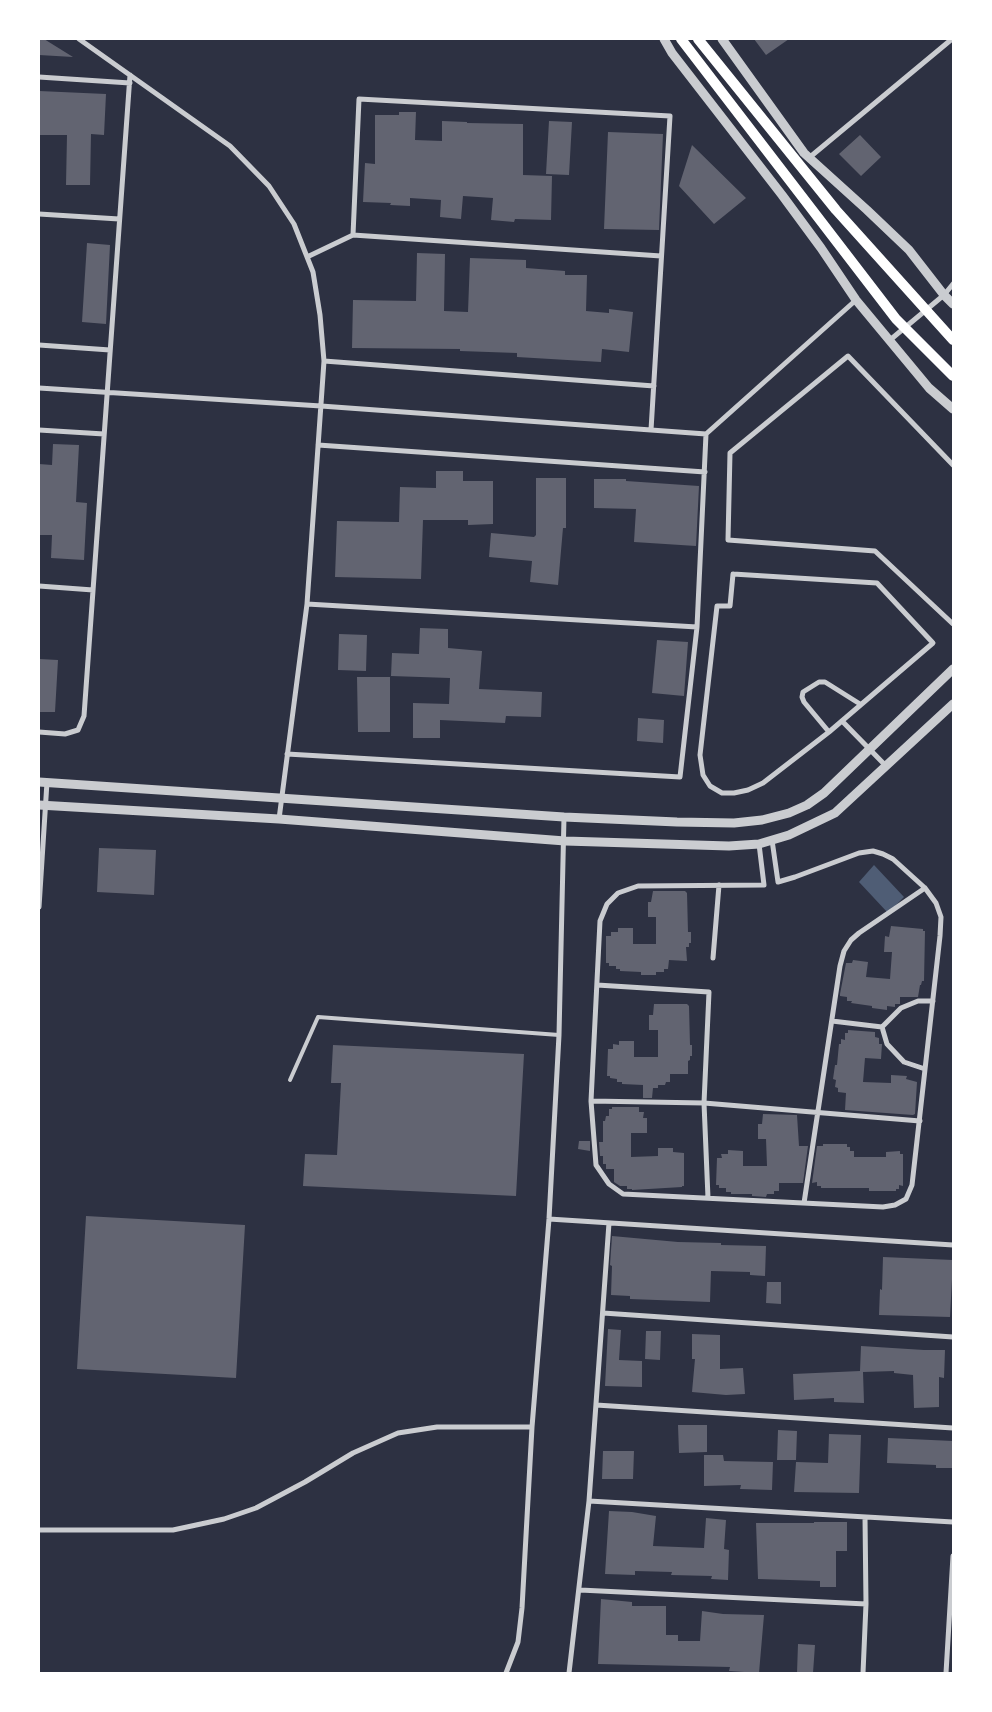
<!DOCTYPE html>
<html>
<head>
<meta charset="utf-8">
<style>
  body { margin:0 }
  #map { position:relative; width:992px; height:1712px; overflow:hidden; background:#2d3142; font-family:"Crimson Pro",serif }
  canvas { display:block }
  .frame { position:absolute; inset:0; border:40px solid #fff; pointer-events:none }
</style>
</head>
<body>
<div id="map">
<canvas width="992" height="1712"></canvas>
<div class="frame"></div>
</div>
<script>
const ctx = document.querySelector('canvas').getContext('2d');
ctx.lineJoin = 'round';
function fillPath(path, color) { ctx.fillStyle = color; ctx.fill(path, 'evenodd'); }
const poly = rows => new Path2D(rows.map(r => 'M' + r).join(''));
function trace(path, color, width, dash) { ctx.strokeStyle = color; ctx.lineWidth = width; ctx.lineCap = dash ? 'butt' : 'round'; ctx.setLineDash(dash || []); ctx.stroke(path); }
const water = poly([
  [874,865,904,897,888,913,859,882]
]);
const building = poly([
  [39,39,44,39,73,57,39,55],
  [754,39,789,39,766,55],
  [39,91,106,94,104,135,91,134,90,185,66,185,67,135,39,135],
  [399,112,416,112,415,140,442,141,442,121,467,122,467,123,523,124,523,175,552,176,551,220,515,219,514,222,491,220,493,198,463,196,461,219,440,217,441,200,410,198,410,206,390,205,391,203,363,202,365,163,375,164,375,115,399,115],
  [549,121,572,122,569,175,546,174],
  [608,132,663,134,659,230,604,229],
  [860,135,881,157,861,176,839,154],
  [692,145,746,198,714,224,679,186],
  [87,243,110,245,106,324,82,322],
  [417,253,445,254,444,311,468,312,470,258,526,260,526,268,565,271,565,275,587,275,586,311,609,313,609,309,633,312,629,352,602,349,601,362,517,357,517,353,460,351,460,349,352,348,353,300,416,301],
  [53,444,79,445,76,502,87,503,84,560,51,558,52,535,39,535,39,464,52,465],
  [436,471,463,471,463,481,493,481,493,524,468,525,468,520,423,520,421,579,335,577,337,521,399,522,400,487,436,488],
  [536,478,566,478,566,528,563,528,558,585,530,582,532,561,489,557,491,533,534,537,536,535],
  [594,479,626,479,626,481,699,486,696,546,634,542,636,509,594,508],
  [420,628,448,629,448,648,482,651,479,689,542,692,541,717,506,716,505,723,440,720,440,738,413,738,413,703,449,704,450,678,391,676,392,653,419,654],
  [339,634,367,635,366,671,338,670],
  [657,640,688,642,684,696,652,693],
  [39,659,58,660,55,712,39,712],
  [357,677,390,677,390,732,358,732],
  [638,718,664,720,663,743,637,741],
  [99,848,156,850,154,895,97,892],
  [653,891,685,891,687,893,688,932,691,932,691,943,689,943,689,947,686,947,687,961,669,960,668,969,664,969,664,972,656,972,656,975,641,975,641,972,620,971,620,969,616,969,616,966,609,966,609,963,606,963,606,936,611,936,611,932,618,932,618,928,633,928,633,944,656,944,656,917,648,917,648,902,651,902],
  [891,926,923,929,923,931,925,931,924,981,922,981,921,985,920,985,918,997,900,997,900,1004,895,1004,895,1007,887,1006,887,1010,872,1008,872,1006,851,1003,852,1001,847,1001,847,997,840,996,840,994,846,963,852,963,853,960,868,962,866,977,890,979,892,952,884,952,885,936,889,937],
  [654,1004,687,1004,689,1006,690,1045,692,1045,692,1056,690,1056,690,1060,688,1061,688,1074,670,1074,670,1082,666,1082,665,1085,658,1085,658,1088,653,1088,652,1098,643,1098,643,1085,622,1084,622,1082,617,1082,617,1079,610,1078,610,1076,607,1076,608,1049,613,1049,613,1044,619,1045,619,1041,634,1041,634,1057,658,1057,658,1030,649,1030,649,1015,653,1015],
  [848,1030,875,1032,875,1037,879,1038,879,1044,882,1044,881,1059,865,1058,863,1082,891,1083,891,1075,907,1076,906,1079,917,1082,915,1114,913,1115,845,1110,846,1093,838,1092,838,1088,835,1087,836,1080,833,1079,835,1065,837,1065,839,1044,841,1044,841,1039,845,1040,845,1033,848,1033],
  [333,1045,524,1054,516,1196,303,1186,305,1154,337,1155,341,1083,331,1083],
  [612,1107,639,1107,639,1112,644,1112,643,1118,647,1118,647,1133,631,1133,631,1157,658,1156,658,1148,673,1148,673,1152,684,1153,684,1186,682,1186,682,1187,632,1190,632,1189,627,1189,627,1186,620,1186,614,1182,614,1169,606,1169,606,1164,603,1164,603,1156,600,1156,599,1142,603,1142,603,1121,605,1121,606,1116,609,1116,609,1109,612,1109],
  [763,1114,797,1115,799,1146,808,1146,803,1183,779,1183,779,1191,774,1191,774,1194,767,1194,766,1197,752,1196,752,1194,731,1194,731,1192,726,1192,726,1188,719,1188,719,1185,716,1185,717,1158,722,1158,721,1154,728,1154,728,1150,743,1151,743,1166,767,1166,766,1139,758,1139,758,1124,762,1124],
  [579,1141,590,1141,590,1151,578,1149],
  [823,1144,847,1144,847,1147,850,1147,850,1151,854,1151,854,1157,886,1157,886,1152,900,1151,900,1154,903,1154,903,1186,899,1185,899,1189,896,1189,896,1191,869,1191,869,1188,821,1188,821,1186,817,1186,817,1182,812,1183,817,1146,823,1146],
  [86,1216,245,1225,236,1378,77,1369],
  [612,1236,678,1242,721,1243,721,1245,766,1246,765,1276,750,1275,750,1272,711,1271,710,1302,630,1299,630,1296,611,1295,612,1266,610,1265],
  [883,1257,953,1260,950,1317,879,1315,880,1289,882,1290],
  [767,1282,781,1282,781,1304,766,1303],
  [608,1329,621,1330,619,1360,642,1361,642,1387,605,1386],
  [646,1331,661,1331,660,1360,645,1359],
  [692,1334,720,1335,720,1369,743,1368,745,1394,726,1395,692,1392,695,1359,692,1359],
  [861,1346,924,1350,945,1350,944,1378,939,1377,939,1407,914,1408,913,1375,894,1373,894,1371,863,1372,864,1403,834,1402,834,1398,794,1400,793,1374,860,1371],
  [678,1425,707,1425,707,1452,679,1453],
  [778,1430,797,1431,796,1460,777,1460],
  [829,1434,861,1435,859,1493,794,1492,796,1462,828,1463],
  [888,1438,953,1441,953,1468,936,1468,936,1465,887,1463],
  [603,1451,634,1451,633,1479,602,1479],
  [704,1455,723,1455,724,1461,773,1462,772,1490,740,1489,741,1485,704,1486],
  [609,1511,632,1512,656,1516,653,1546,704,1548,706,1518,726,1520,724,1549,729,1550,728,1580,711,1579,712,1576,671,1575,672,1572,635,1571,635,1575,605,1574],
  [814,1522,847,1522,847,1551,836,1551,836,1587,820,1587,820,1581,758,1579,756,1523,814,1523],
  [601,1599,632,1602,632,1606,666,1606,666,1635,678,1635,678,1641,700,1641,702,1611,723,1614,764,1615,759,1673,729,1671,730,1667,598,1664],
  [798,1644,815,1645,813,1673,797,1673]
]);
const service = poly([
  [290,1080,318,1017,559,1035]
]);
const minor = poly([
  [79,39,230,146,269,186,294,224,313,272,320,315,324,361,307,604,279,819],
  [39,77,130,83],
  [810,157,952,39],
  [39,214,119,219],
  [353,235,359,99,670,116,651,430],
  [307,257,353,235,661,256],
  [890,340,944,295,953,284],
  [39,345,110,350],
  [324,361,654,386],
  [39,388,321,406,706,434,856,300],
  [39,430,104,434],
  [318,445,705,472],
  [953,465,848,356,730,453,728,540,875,551,953,624],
  [733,574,877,583,933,643,829,732,763,783,748,790,734,793,722,793,710,786,703,775,700,755,717,606,730,606,733,574],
  [39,586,93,590],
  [307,604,697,627],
  [842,721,886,766],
  [39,732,65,734,78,730,84,716,130,75],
  [829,732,804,702,802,697,803,692,819,682,825,682,860,704],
  [287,754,680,777,697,627,706,434],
  [759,844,764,885,638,886,618,893,607,904,600,921,591,1101,596,1165,609,1184,623,1194,883,1207,895,1205,906,1199,912,1185,940,936,941,917,936,903,925,888,893,859,883,854,873,851,859,853,795,877,778,882,772,840],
  [39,907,47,782],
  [713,958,719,885],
  [597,985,709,992,704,1103,708,1198],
  [832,1021,882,1027],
  [925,1069,904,1062,887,1044,882,1027,901,1008,918,1001,933,1001],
  [591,1101,704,1103,920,1121],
  [804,1203,840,966,844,951,851,940,859,933,925,888],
  [549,1219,953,1245],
  [603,1313,953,1337],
  [596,1405,953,1428],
  [589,1501,953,1522],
  [39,1530,173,1530,224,1519,256,1508,305,1482,353,1453,398,1433,437,1427,532,1427],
  [580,1590,866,1604],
  [506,1673,518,1642,522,1608,532,1427,549,1219,559,1035,564,817],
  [569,1673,589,1501,609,1223],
  [863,1673,866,1604,865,1517],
  [946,1673,953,1556]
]);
const tertiary = poly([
  [664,39,672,53,782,195,821,248,856,300,929,388,953,409],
  [722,39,804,153,867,210,909,250,944,295,953,304],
  [39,782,564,817,677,822,734,823,762,820,789,813,807,805,824,793,953,669],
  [39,805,279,819,565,841,729,846,759,844,789,835,835,813,953,704]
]);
const secondary = poly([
  [681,39,896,319,953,376],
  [698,39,836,210,953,340]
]);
fillPath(water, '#4f5d75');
fillPath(building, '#626471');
trace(service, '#caccd0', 4);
trace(minor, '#caccd0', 5);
trace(tertiary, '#caccd0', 9);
trace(secondary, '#fff', 10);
</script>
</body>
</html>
